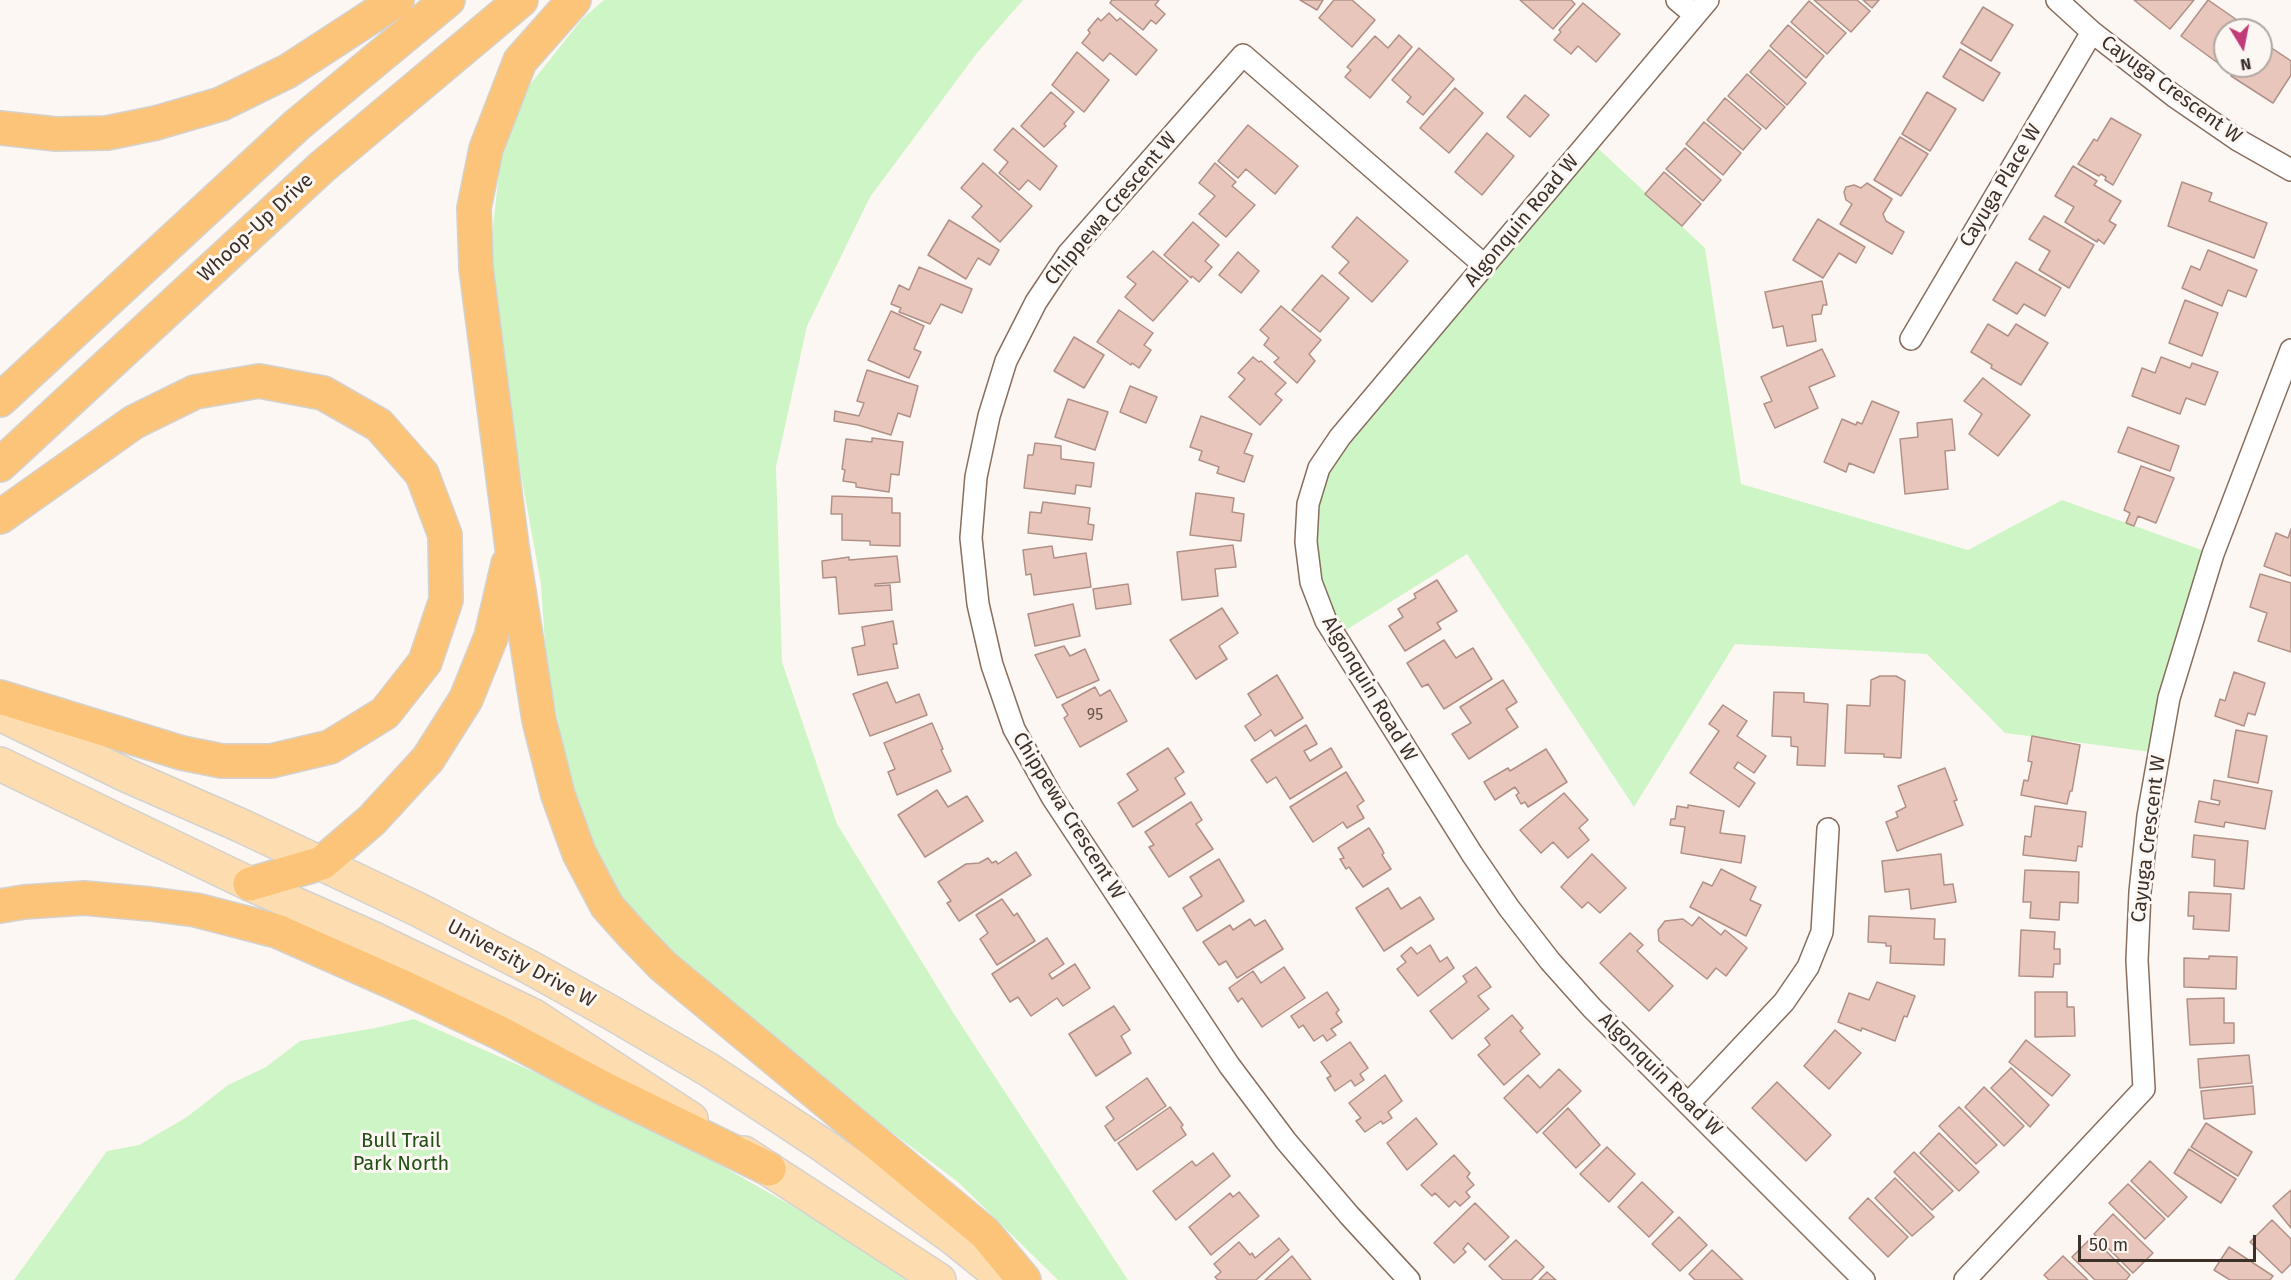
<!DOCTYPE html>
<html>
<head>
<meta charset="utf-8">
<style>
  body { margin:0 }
  #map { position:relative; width:2291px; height:1280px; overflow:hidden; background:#fdf7f3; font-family:"Fira Sans",sans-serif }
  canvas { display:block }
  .north { position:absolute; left:2213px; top:18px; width:60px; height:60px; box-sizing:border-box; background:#fdf7f3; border:2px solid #b0a8a2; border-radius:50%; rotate:170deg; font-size:16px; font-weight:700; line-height:24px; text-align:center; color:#3c3129 }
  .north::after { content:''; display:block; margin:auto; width:21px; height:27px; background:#c23a77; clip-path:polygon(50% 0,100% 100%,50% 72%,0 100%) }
  .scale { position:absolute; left:2078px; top:1235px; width:178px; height:27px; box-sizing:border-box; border:3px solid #3c3129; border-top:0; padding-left:8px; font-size:18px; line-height:21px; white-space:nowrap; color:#3c3129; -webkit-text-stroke:4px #fdf7f3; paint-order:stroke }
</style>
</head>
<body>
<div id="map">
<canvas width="2291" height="1280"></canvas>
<div class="north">N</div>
<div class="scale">50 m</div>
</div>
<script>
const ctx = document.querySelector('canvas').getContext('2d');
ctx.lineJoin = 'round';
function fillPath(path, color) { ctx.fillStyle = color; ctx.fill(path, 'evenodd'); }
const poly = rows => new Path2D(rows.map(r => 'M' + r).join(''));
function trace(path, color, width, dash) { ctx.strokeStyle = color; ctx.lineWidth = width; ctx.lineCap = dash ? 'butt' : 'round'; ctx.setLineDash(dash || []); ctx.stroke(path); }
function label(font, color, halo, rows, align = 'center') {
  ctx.font = font + ' "Fira Sans",sans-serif'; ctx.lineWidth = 6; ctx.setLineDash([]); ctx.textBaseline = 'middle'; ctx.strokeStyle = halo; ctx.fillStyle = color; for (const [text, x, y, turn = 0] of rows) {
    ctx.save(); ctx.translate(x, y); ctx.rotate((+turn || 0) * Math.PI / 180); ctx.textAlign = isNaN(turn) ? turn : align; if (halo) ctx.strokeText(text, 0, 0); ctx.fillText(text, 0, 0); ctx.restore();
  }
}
const green = poly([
  [604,0,1023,0,977,53,870,197,807,326,776,467,782,662,837,824,954,1014,1128,1280,1058,1280,958,1182,853,1103,693,975,640,920,619,893,600,863,581,814,567,768,546,659,541,584,519,464,494,287,492,235,500,164,525,91,582,19],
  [1589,140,1705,248,1741,484,1968,550,2062,500,2213,554,2159,753,2005,733,1927,654,1735,644,1634,807,1467,554,1335,637,1326,621,1308,504,1340,437],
  [414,1019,634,1116,871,1251,907,1280,14,1280,107,1151,139,1145,187,1117,228,1085,266,1067,300,1041,375,1028]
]);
const building = poly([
  [1112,0,1159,0,1155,5,1165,14,1156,24,1151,20,1143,30,1110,3,1112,0],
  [1300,0,1323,0,1317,10,1300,0],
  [1334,0,1352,0,1375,20,1352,47,1319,18,1334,0],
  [1520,0,1571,0,1575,4,1553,29,1520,0],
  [1814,0,1857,0,1870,11,1851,32,1814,0],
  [1863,0,1879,0,1872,8,1863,0],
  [2134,0,2194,0,2170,29,2134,0],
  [2208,0,2250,29,2225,30,2225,62,2222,66,2181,36,2208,0],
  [1809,1,1846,33,1827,54,1791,22,1809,1],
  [1583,3,1620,34,1596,62,1578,46,1571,54,1554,40,1561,32,1559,30,1583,3],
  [1983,7,2013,25,1991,61,1961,43,1983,7],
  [1109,13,1117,21,1120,18,1157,50,1136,75,1110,53,1103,61,1082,43,1090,33,1088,30,1098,18,1101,21,1109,13],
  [1788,25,1824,56,1806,78,1770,46,1788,25],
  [1399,35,1412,47,1370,98,1345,77,1351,70,1347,67,1375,36,1388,48,1399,35],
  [2261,41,2291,61,2291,75,2273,103,2231,76,2237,66,2261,66,2261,41],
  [1419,48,1454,79,1423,115,1407,102,1411,97,1392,80,1419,48],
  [1960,49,2000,73,1983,101,1943,77,1960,49],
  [1769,50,1806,83,1787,105,1750,72,1769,50],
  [1077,52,1109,80,1084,112,1052,85,1077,52],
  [1747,74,1785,107,1766,129,1728,96,1747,74],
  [1455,88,1483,113,1449,153,1420,128,1455,88],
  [1051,92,1074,112,1064,124,1066,126,1044,147,1021,126,1051,92],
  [1927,92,1956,109,1930,151,1902,134,1927,92],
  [1525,95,1549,115,1530,137,1507,117,1525,95],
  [1725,98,1761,129,1743,150,1707,120,1725,98],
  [2111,118,2141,135,2113,185,2105,180,2106,177,2101,174,2099,176,2078,164,2094,139,2097,141,2111,118],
  [1704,122,1741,153,1723,175,1686,144,1704,122],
  [1248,125,1298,166,1275,194,1246,169,1238,178,1218,161,1248,125],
  [1013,128,1057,166,1040,190,1028,180,1019,190,999,173,1008,162,994,150,1013,128],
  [1487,133,1514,156,1482,195,1455,172,1487,133],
  [1900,137,1928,154,1901,196,1874,180,1900,137],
  [1685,148,1721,180,1703,201,1666,169,1685,148],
  [983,163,1032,206,1000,242,972,217,982,206,961,188,983,163],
  [1215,163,1236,182,1232,186,1255,205,1226,237,1199,214,1215,196,1199,183,1215,163],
  [2073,166,2097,181,2094,185,2121,201,2109,221,2116,225,2104,244,2098,239,2097,242,2065,222,2074,207,2055,196,2073,166],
  [1664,172,1701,204,1682,226,1645,194,1664,172],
  [2182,182,2212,193,2209,201,2267,223,2254,258,2168,226,2182,182],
  [1867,183,1892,199,1883,214,1886,221,1904,232,1892,254,1840,224,1852,204,1846,200,1844,192,1846,187,1854,185,1861,188,1867,183],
  [2044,216,2094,245,2069,288,2039,270,2050,251,2029,239,2044,216],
  [1357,217,1408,261,1372,302,1339,273,1349,262,1332,247,1357,217],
  [1818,219,1865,247,1856,263,1839,253,1823,278,1793,260,1818,219],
  [949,220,999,250,990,265,978,258,966,279,928,255,949,220],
  [1193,222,1219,245,1205,261,1212,267,1199,282,1192,276,1191,278,1164,255,1193,222],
  [2208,250,2257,270,2246,297,2228,290,2222,306,2182,288,2191,266,2200,270,2208,250],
  [1153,251,1188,281,1153,321,1125,297,1136,284,1127,277,1153,251],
  [1238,252,1259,271,1241,293,1219,275,1238,252],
  [2016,262,2061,288,2045,316,2024,304,2017,314,1993,300,2016,262],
  [919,267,972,289,962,313,941,304,930,324,899,312,901,308,891,304,899,285,909,290,919,267],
  [1322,275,1349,298,1320,332,1292,310,1322,275],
  [1822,281,1827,305,1823,305,1821,314,1812,315,1816,341,1787,346,1783,326,1773,328,1765,292,1822,281],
  [2185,300,2218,313,2202,356,2169,343,2185,300],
  [1281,306,1321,340,1309,354,1315,361,1297,383,1274,362,1279,358,1264,345,1269,338,1260,330,1281,306],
  [1119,310,1153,333,1144,345,1151,350,1139,368,1132,363,1131,365,1097,342,1119,310],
  [891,311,924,326,914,349,921,352,909,378,868,360,891,311],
  [1988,324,2008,336,2016,324,2048,343,2021,385,1991,368,1992,365,1971,352,1988,324],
  [1074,337,1104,355,1084,388,1054,371,1074,337],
  [1822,349,1835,376,1809,387,1818,408,1775,428,1764,404,1772,401,1761,377,1822,349],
  [1253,357,1259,362,1261,361,1286,383,1275,394,1282,400,1260,425,1229,397,1245,379,1238,373,1253,357],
  [2161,357,2190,368,2192,363,2218,372,2205,405,2186,398,2180,414,2132,396,2142,368,2155,373,2161,357],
  [867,370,918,386,910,417,898,413,891,435,858,425,834,421,835,411,859,416,864,403,857,401,867,370],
  [1983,378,2030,415,1998,456,1969,434,1982,414,1964,401,1983,378],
  [1130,386,1157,397,1146,423,1120,412,1130,386],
  [1068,399,1108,412,1095,450,1055,437,1068,399],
  [1872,401,1899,412,1874,473,1849,463,1846,472,1824,462,1842,419,1856,425,1857,422,1862,424,1872,401],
  [1201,416,1252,434,1244,453,1253,456,1244,482,1217,473,1219,467,1199,460,1202,451,1190,447,1201,416],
  [1952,419,1955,450,1945,451,1948,489,1905,494,1900,439,1918,437,1917,423,1952,419],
  [2128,427,2179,446,2170,471,2118,452,2128,427],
  [872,438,903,442,899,475,891,474,889,492,856,487,856,483,843,481,845,470,842,469,846,439,872,442,872,438],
  [1035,443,1061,446,1061,459,1094,463,1091,487,1076,485,1075,494,1024,488,1028,455,1033,455,1035,443],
  [2141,466,2174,478,2156,523,2138,516,2134,526,2126,523,2130,513,2124,510,2141,466],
  [1196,493,1234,498,1232,512,1244,514,1241,541,1190,535,1196,493],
  [832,496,892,498,892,513,900,513,900,546,870,545,870,541,842,540,842,514,831,514,832,496],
  [1043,502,1090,508,1088,524,1094,525,1092,540,1028,533,1030,512,1041,513,1043,502],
  [2291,529,2291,576,2264,566,2276,533,2288,538,2291,529],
  [1233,545,1236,567,1215,569,1218,596,1182,600,1177,552,1233,545],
  [1052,546,1054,558,1086,553,1091,587,1034,595,1031,574,1026,575,1023,550,1052,546],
  [897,556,900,582,875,584,875,586,890,585,892,610,839,614,836,577,823,578,822,561,849,557,849,560,897,556],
  [2260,574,2291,583,2291,652,2258,641,2267,613,2250,607,2260,574],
  [1437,580,1457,611,1437,623,1441,629,1405,651,1389,626,1403,617,1398,609,1416,598,1414,594,1437,580],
  [1128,584,1131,604,1096,609,1093,589,1128,584],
  [1073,604,1080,636,1035,646,1028,614,1073,604],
  [1222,608,1238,633,1219,646,1227,659,1196,679,1170,640,1222,608],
  [893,621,897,644,893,644,898,668,858,675,852,648,865,645,862,627,893,621],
  [1444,640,1456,658,1473,648,1492,679,1444,709,1428,684,1422,687,1407,663,1444,640],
  [1064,646,1070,656,1085,649,1099,680,1057,698,1035,655,1064,646],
  [2234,672,2265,683,2255,715,2248,713,2244,726,2215,716,2220,699,2225,701,2234,672],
  [1277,675,1303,718,1275,736,1271,730,1255,741,1245,726,1261,715,1248,694,1277,675],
  [1880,676,1896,676,1905,681,1901,758,1884,757,1884,754,1845,753,1847,705,1870,706,1871,680,1880,676],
  [1503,680,1517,702,1506,709,1518,727,1469,759,1452,734,1471,723,1460,707,1503,680],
  [887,682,896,703,919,694,927,715,870,736,853,694,887,682],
  [1095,687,1100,696,1110,690,1127,721,1080,747,1064,718,1068,715,1062,705,1095,687],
  [1774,692,1804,693,1804,702,1828,704,1825,766,1797,765,1798,747,1791,746,1791,737,1772,736,1774,692],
  [1723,705,1747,721,1737,736,1766,756,1754,773,1738,762,1734,768,1755,783,1739,807,1690,773,1719,731,1709,724,1723,705],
  [932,723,943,749,941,750,951,771,897,795,888,772,895,769,884,743,932,723],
  [1306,725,1317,744,1304,751,1310,761,1331,748,1342,767,1290,799,1276,777,1267,783,1251,760,1306,725],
  [2236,730,2267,736,2258,783,2228,777,2236,730],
  [2032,736,2080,745,2072,791,2070,791,2067,804,2021,795,2024,780,2028,781,2032,762,2028,761,2032,736],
  [1168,748,1184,772,1175,778,1185,794,1133,827,1118,803,1138,790,1127,774,1168,748],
  [1546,749,1567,782,1528,807,1525,802,1521,804,1516,795,1519,793,1515,787,1495,800,1484,782,1508,768,1510,771,1546,749],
  [1945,768,1957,800,1954,801,1963,825,1897,851,1886,822,1898,817,1896,812,1906,807,1898,786,1945,768],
  [1346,772,1364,801,1357,806,1364,818,1347,828,1343,822,1313,842,1290,807,1346,772],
  [2214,780,2272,791,2265,829,2225,822,2224,827,2195,822,2199,801,2219,805,2220,801,2211,799,2214,780],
  [937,790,948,807,967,796,983,821,925,857,898,815,937,790],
  [1564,793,1588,820,1579,828,1589,840,1568,858,1553,842,1541,853,1520,830,1564,793],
  [1191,802,1202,820,1196,824,1213,849,1169,877,1149,847,1154,845,1145,832,1191,802],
  [1688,805,1724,811,1720,833,1745,836,1741,863,1681,853,1685,827,1670,825,1671,819,1675,819,1677,806,1688,808,1688,805],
  [2035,806,2086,812,2082,847,2078,846,2076,861,2023,855,2025,836,2031,837,2035,806],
  [1369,828,1382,849,1384,853,1382,855,1391,869,1363,887,1349,867,1346,869,1340,859,1344,858,1338,848,1369,828],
  [2194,835,2248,841,2244,889,2214,886,2215,860,2192,857,2194,835],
  [1016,852,1031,875,959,921,947,903,951,901,938,882,966,864,979,863,988,858,992,863,996,861,998,864,1016,852],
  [1592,854,1626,888,1600,913,1588,902,1582,908,1561,887,1592,854],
  [1941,854,1944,885,1953,884,1956,902,1911,909,1909,889,1885,892,1882,861,1941,854],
  [1219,859,1244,901,1197,931,1183,908,1202,896,1190,877,1219,859],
  [1721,869,1756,887,1750,900,1761,905,1746,936,1690,907,1703,882,1712,886,1721,869],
  [2025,870,2079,872,2078,903,2060,902,2059,920,2030,918,2031,902,2023,902,2025,870],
  [1388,888,1401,909,1420,897,1434,919,1384,951,1356,908,1388,888],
  [2189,892,2231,894,2229,931,2193,929,2194,916,2188,916,2189,892],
  [1002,899,1014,916,1017,913,1035,941,997,965,980,939,988,933,976,915,1002,899],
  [1869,916,1935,919,1934,939,1945,939,1944,965,1890,963,1891,946,1886,946,1886,943,1868,942,1869,916],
  [1699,917,1721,935,1725,930,1747,948,1726,976,1716,968,1707,979,1659,941,1658,930,1665,921,1683,919,1692,926,1699,917],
  [1250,919,1255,926,1265,920,1283,949,1237,978,1226,961,1219,965,1203,942,1230,925,1233,930,1250,919],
  [2021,930,2055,932,2054,949,2060,949,2060,964,2054,964,2053,977,2019,976,2021,930],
  [1630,933,1643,945,1637,951,1673,986,1649,1011,1600,963,1630,933],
  [1047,938,1064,964,1049,974,1052,979,1075,964,1090,988,1063,1006,1057,998,1031,1016,1018,997,1010,1002,992,974,1047,938],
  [1430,945,1440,962,1447,957,1454,968,1418,996,1397,969,1406,962,1401,956,1411,947,1417,954,1430,945],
  [2209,956,2237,957,2236,989,2184,987,2184,958,2209,959,2209,956],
  [1284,967,1305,998,1262,1027,1242,998,1238,1002,1229,988,1253,971,1261,983,1284,967],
  [1476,967,1491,987,1478,996,1489,1009,1452,1039,1430,1011,1467,982,1463,976,1476,967],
  [1877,982,1915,996,1907,1017,1904,1016,1895,1041,1862,1028,1861,1031,1838,1022,1849,993,1869,1000,1877,982],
  [1327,992,1339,1010,1336,1013,1342,1022,1331,1029,1336,1035,1327,1041,1323,1035,1314,1041,1303,1025,1299,1028,1291,1016,1327,992],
  [2035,992,2067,992,2067,1007,2074,1007,2075,1036,2035,1037,2035,992],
  [2224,998,2224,1023,2234,1023,2234,1043,2190,1045,2187,999,2224,998],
  [1114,1006,1130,1030,1121,1036,1131,1053,1096,1076,1069,1034,1114,1006],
  [1512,1015,1523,1028,1520,1031,1540,1054,1504,1085,1478,1055,1490,1045,1485,1038,1512,1015],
  [1835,1030,1861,1053,1829,1089,1804,1066,1835,1030],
  [2026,1040,2070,1075,2052,1096,2009,1062,2026,1040],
  [1350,1042,1368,1068,1360,1074,1364,1080,1355,1086,1351,1080,1335,1091,1327,1078,1331,1076,1321,1062,1350,1042],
  [2249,1055,2252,1083,2200,1088,2198,1059,2249,1055],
  [2011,1068,2049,1105,2030,1127,1991,1088,2011,1068],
  [1559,1069,1581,1091,1537,1133,1504,1098,1528,1075,1540,1088,1559,1069],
  [1385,1075,1402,1101,1388,1112,1392,1118,1383,1124,1381,1121,1365,1132,1356,1121,1361,1118,1349,1103,1385,1075],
  [1147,1078,1166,1106,1115,1141,1105,1126,1114,1119,1106,1107,1147,1078],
  [1777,1082,1831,1135,1806,1161,1752,1108,1777,1082],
  [2253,1086,2255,1114,2204,1119,2201,1091,2253,1086],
  [1984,1087,2024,1126,2004,1146,1965,1107,1984,1087],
  [1170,1107,1183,1125,1181,1127,1186,1135,1137,1170,1118,1143,1170,1107],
  [1959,1107,1997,1145,1976,1164,1939,1126,1959,1107],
  [1568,1108,1600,1145,1576,1168,1543,1133,1568,1108],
  [1416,1118,1437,1144,1407,1170,1387,1143,1416,1118],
  [2206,1123,2252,1152,2238,1176,2191,1147,2206,1123],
  [1939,1133,1979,1172,1959,1191,1920,1153,1939,1133],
  [1607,1147,1635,1174,1609,1202,1580,1174,1607,1147],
  [2189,1149,2236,1179,2221,1203,2174,1173,2189,1149],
  [1914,1152,1953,1191,1932,1210,1894,1172,1914,1152],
  [1213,1153,1230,1176,1176,1220,1153,1191,1192,1161,1196,1166,1213,1153],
  [1454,1155,1470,1173,1467,1177,1474,1185,1466,1192,1470,1197,1460,1206,1455,1201,1449,1207,1435,1193,1432,1196,1421,1185,1454,1155],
  [2150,1161,2187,1197,2168,1217,2131,1181,2150,1161],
  [1895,1178,1934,1217,1912,1236,1875,1198,1895,1178],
  [1642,1182,1673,1212,1649,1237,1618,1207,1642,1182],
  [2128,1184,2165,1219,2145,1239,2109,1203,2128,1184],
  [2291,1190,2291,1228,2273,1206,2291,1190],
  [1239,1192,1259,1216,1211,1255,1189,1227,1230,1193,1233,1197,1239,1192],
  [1868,1198,1908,1237,1888,1257,1849,1218,1868,1198],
  [1475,1203,1509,1237,1485,1260,1468,1243,1463,1249,1466,1252,1454,1263,1434,1243,1475,1203],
  [2113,1214,2153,1253,2133,1273,2094,1234,2113,1214],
  [1679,1217,1707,1245,1680,1271,1652,1244,1679,1217],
  [2272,1220,2291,1239,2291,1264,2282,1273,2250,1242,2272,1220],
  [2092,1237,2130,1275,2126,1280,2095,1280,2072,1257,2092,1237],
  [1279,1238,1289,1250,1256,1280,1218,1280,1215,1277,1221,1272,1214,1264,1239,1242,1250,1255,1252,1253,1255,1258,1279,1238],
  [1516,1240,1544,1267,1531,1280,1503,1280,1489,1266,1516,1240],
  [2229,1247,2273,1276,2270,1280,2230,1280,2214,1270,2229,1247],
  [1712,1250,1743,1280,1695,1280,1689,1274,1712,1250],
  [1292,1256,1311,1280,1265,1280,1292,1256],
  [2063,1256,2088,1280,2049,1280,2044,1275,2063,1256],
  [1547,1272,1556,1280,1539,1280,1547,1272]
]);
const street = poly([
  [1677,0,1695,15],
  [1708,0,1340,437,1319,468,1308,504,1306,542,1311,582,1326,621,1472,854,1509,908,1550,961,1592,1008,1864,1280],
  [2057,0,2092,32,2174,96,2238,140,2291,170],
  [1911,339,2092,32],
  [1689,1103,1784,1002,1808,967,1822,932,1828,829],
  [1409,1280,1349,1215,1286,1141,1229,1065,1052,797,1014,729,992,665,978,604,971,538,976,477,989,416,1006,361,1036,302,1068,254,1243,55,1484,265],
  [1965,1280,2144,1089,2137,960,2140,892,2148,816,2169,698,2213,554,2291,350]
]);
const primary = poly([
  [0,714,128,776,242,826,417,909,531,968,610,1012,709,1070,824,1146,952,1237,1005,1280],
  [0,764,250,884,370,937,534,1016,691,1119],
  [744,1153,939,1280]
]);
const highway = poly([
  [574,0,520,61,486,149,474,208,476,268,512,547,539,720,558,795,579,853,607,906,632,934,663,966,985,1233,1024,1280],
  [0,128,56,134,107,133,156,123,221,104,288,71,397,0],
  [0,400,297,125,448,0],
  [0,465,322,167,521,0],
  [0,517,134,422,195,392,259,381,323,393,379,425,422,474,445,535,446,600,425,662,385,713,330,747,271,761,222,761,182,753,0,697],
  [250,884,322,863,372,820,428,759,466,699,491,637,508,564],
  [0,906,24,902,84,898,150,904,196,910,277,931,399,985,502,1034,605,1089,769,1169]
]);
const numberNames = [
  ["95",1095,716]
];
const streetNames = [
  ["Cayuga Crescent W",2171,90,36],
  ["Cayuga Place W",2001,186,-59],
  ["Chippewa Crescent W",1111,209,-50],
  ["Algonquin Road W",1522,221,-50],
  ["Whoop-Up Drive",256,228,-43],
  ["Algonquin Road W",1369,689,59],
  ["Chippewa Crescent W",1068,816,58],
  ["Cayuga Crescent W",2149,839,-83],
  ["University Drive W",521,964,28],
  ["Algonquin Road W",1660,1075,45]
];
const parkNames = [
  ["Bull Trail",401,1141],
  ["Park North",401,1164]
];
fillPath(green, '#cef5c6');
fillPath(building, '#e8c6bb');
trace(building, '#b19187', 1.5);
trace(street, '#886e5d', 24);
trace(primary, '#d4d2d0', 36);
trace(highway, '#d4d2d0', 36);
trace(street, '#fff', 21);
trace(primary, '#fddcaf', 33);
trace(highway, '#fbc479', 33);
label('16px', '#67564e', null, numberNames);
label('20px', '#3c3129', '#fdf7f3', streetNames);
label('20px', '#205015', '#fdf7f3', parkNames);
</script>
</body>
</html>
